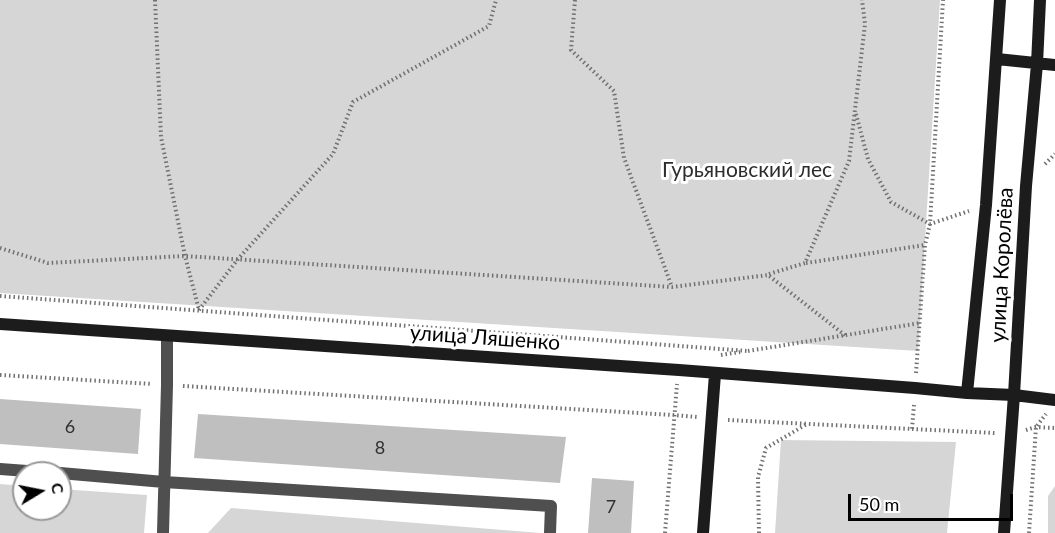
<!DOCTYPE html>
<html>
<head>
<meta charset="utf-8">
<style>
  body { margin:0 }
  #map { position:relative; width:1055px; height:533px; overflow:hidden; background:#fff; font-family:Lato,sans-serif }
  canvas { display:block }
  .north { position:absolute; left:12px; top:461px; width:60px; height:60px; box-sizing:border-box; background:#fff; border:2px solid #999; border-radius:50%; rotate:80deg; font-size:16px; font-weight:700; line-height:24px; text-align:center; color:#000 }
  .north::after { content:''; display:block; margin:auto; width:21px; height:27px; background:#000; clip-path:polygon(50% 0,100% 100%,50% 72%,0 100%) }
  .scale { position:absolute; left:848px; top:494px; width:165px; height:27px; box-sizing:border-box; border:3px solid #000; border-top:0; padding-left:8px; font-size:18px; line-height:21px; white-space:nowrap; color:#000; -webkit-text-stroke:4px #fff; paint-order:stroke }
</style>
</head>
<body>
<div id="map">
<canvas width="1055" height="533"></canvas>
<div class="north">С</div>
<div class="scale">50 m</div>
</div>
<script>
const ctx = document.querySelector('canvas').getContext('2d');
ctx.lineJoin = 'round';
function fillPath(path, color) { ctx.fillStyle = color; ctx.fill(path, 'evenodd'); }
const poly = rows => new Path2D(rows.map(r => 'M' + r).join(''));
function trace(path, color, width, dash) { ctx.strokeStyle = color; ctx.lineWidth = width; ctx.lineCap = dash ? 'butt' : 'round'; ctx.setLineDash(dash || []); ctx.stroke(path); }
function label(font, color, halo, rows, align = 'center') {
  ctx.font = font + ' Lato,sans-serif'; ctx.lineWidth = 6; ctx.setLineDash([]); ctx.textBaseline = 'middle'; ctx.strokeStyle = halo; ctx.fillStyle = color; for (const [text, x, y, turn = 0] of rows) {
    ctx.save(); ctx.translate(x, y); ctx.rotate((+turn || 0) * Math.PI / 180); ctx.textAlign = isNaN(turn) ? turn : align; if (halo) ctx.strokeText(text, 0, 0); ctx.fillText(text, 0, 0); ctx.restore();
  }
}
const green = poly([
  [0,0,940,0,918,351,0,293],
  [781,440,956,442,947,533,775,533],
  [0,484,24,486,24,509,60,509,60,489,147,495,144,533,0,533],
  [1055,486,1055,533,1048,533,1048,496],
  [231,508,540,533,208,533]
]);
const building = poly([
  [0,399,141,409,138,454,0,444],
  [198,414,566,437,560,483,194,458],
  [592,478,634,481,631,533,588,533]
]);
const path = poly([
  [155,0,161,137,185,256,199,310],
  [575,0,571,50,614,91,624,158,672,287],
  [856,114,868,159,891,202,930,224,969,211],
  [1045,164,1055,154],
  [0,248,48,263,185,256,672,287,768,275,846,336],
  [806,263,925,245],
  [769,274,805,263,849,161,865,24,862,0],
  [0,296,748,351],
  [199,310,238,259,333,154,353,102,489,26,496,0],
  [748,351,920,323],
  [721,355,740,352],
  [916,373,925,245,930,224,943,0],
  [0,375,152,384],
  [183,386,673,415,697,417],
  [728,420,912,429,914,405],
  [912,429,995,433],
  [1026,430,1036,427,1055,428],
  [665,533,677,384],
  [759,533,758,477,766,448,807,424],
  [1029,533,1036,427,1046,414]
]);
const lane = poly([
  [0,469,54,473],
  [60,473,164,482,551,506,550,533],
  [163,533,167,385,167,336]
]);
const secondary = poly([
  [997,59,1055,65],
  [0,324,679,370,915,388,967,393,1014,395,1055,400],
  [967,393,986,205,1000,0],
  [703,533,715,374],
  [1004,533,1014,395,1026,186,1037,64,1040,0]
]);
const numberNames = [
  ["6",70,427],
  ["8",380,448],
  ["7",611,507]
];
const parkNames = [
  ["Гурьяновский лес",747,170]
];
const streetNames = [
  ["улица Королёва",1002,265,-87],
  ["улица Ляшенко",485,338,4]
];
fillPath(green, '#d6d6d6');
fillPath(building, '#bfbfbf');
trace(path, '#717171', 4, [1.5, 3]);
trace(lane, '#4f4f4f', 12);
trace(secondary, '#1c1c1c', 12);
label('18px', '#303030', null, numberNames);
label('21px', '#2d2d2d', '#fff', parkNames);
label('21px', '#000', '#fff', streetNames);
</script>
</body>
</html>
